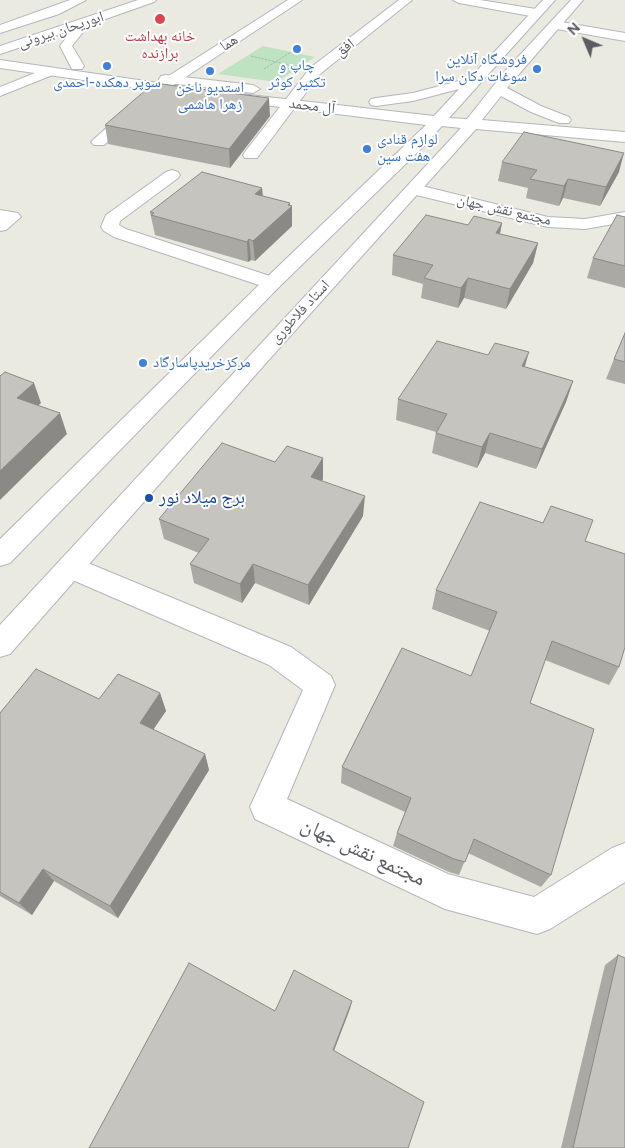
<!DOCTYPE html>
<html>
<head>
<meta charset="utf-8">
<style>
  body { margin:0 }
  #map { position:relative; width:625px; height:1148px; overflow:hidden; background:#ebeae1; font-family:Figtree,sans-serif }
  canvas { display:block }
  .north { position:absolute; left:560px; top:15px; width:50px; height:50px; -webkit-text-stroke:4px #fff; paint-order:stroke; rotate:315deg; font-size:14px; font-weight:700; line-height:20px; text-align:center; color:#595c61 }
  .north::after { content:''; display:block; margin:auto; width:18px; height:22px; background:#595c61; clip-path:polygon(50% 0,100% 100%,50% 72%,0 100%) }
</style>
</head>
<body>
<div id="map">
<canvas width="625" height="1148"></canvas>
<div class="north">N</div>
</div>
<script>
const ctx = document.querySelector('canvas').getContext('2d');
ctx.lineJoin = 'round';
function fillPath(path, color) { ctx.fillStyle = color; ctx.fill(path, 'evenodd'); }
const poly = rows => new Path2D(rows.map(r => 'M' + r).join(''));
function trace(path, color, width, dash) { ctx.strokeStyle = color; ctx.lineWidth = width; ctx.lineCap = dash ? 'butt' : 'round'; ctx.setLineDash(dash || []); ctx.stroke(path); }
function label(font, color, halo, rows, align = 'center') {
  ctx.font = font + ' Figtree,"Noto Naskh Arabic",sans-serif'; ctx.lineWidth = 4; ctx.setLineDash([]); ctx.textBaseline = 'middle'; ctx.strokeStyle = halo; ctx.fillStyle = color; for (const [text, x, y, turn = 0] of rows) {
    ctx.save(); ctx.translate(x, y); ctx.rotate((+turn || 0) * Math.PI / 180); ctx.textAlign = isNaN(turn) ? turn : align; if (halo) ctx.strokeText(text, 0, 0); ctx.fillText(text, 0, 0); ctx.restore();
  }
}
const green = poly([
  [263,46,315,57,276,82,218,74]
]);
const path = poly([
  [251,56,289,65],
  [264,69,291,52]
]);
const minor = poly([
  [288,0,302,0,166,90,104,145,94,145,91,142,94,139,156,84,288,0],
  [399,0,412,0,320,74,257,158,245,158,243,155,245,152,310,68,399,0],
  [453,0,480,0,536,9,542,13,536,17,459,3,453,0],
  [555,21,625,33,625,41,551,28,549,25,551,22,555,21],
  [50,67,57,71,55,74,0,96,0,87,50,67],
  [172,170,178,172,180,175,178,178,120,221,119,225,126,229,279,279,282,283,279,287,272,289,265,287,114,237,104,231,101,227,106,215,166,172,172,170],
  [414,184,548,217,585,219,625,212,625,222,585,229,548,227,408,193,406,189,408,185,414,184],
  [0,210,18,213,21,217,6,230,0,231,0,210],
  [71,556,291,647,331,676,335,685,287,799,448,874,534,897,612,848,625,843,625,882,550,929,537,934,445,909,255,819,250,807,303,690,269,665,61,575,57,567,61,559,71,556]
]);
const secondary = poly([
  [70,0,86,0,59,14,0,33,0,25,70,0],
  [138,0,156,0,154,2,97,22,83,32,72,46,84,66,82,69,72,69,60,46,72,30,0,54,0,46,138,0],
  [543,0,555,0,449,118,467,119,506,70,571,0,583,0,507,88,541,106,569,117,571,120,569,123,559,123,531,112,501,96,482,120,625,132,625,142,476,129,266,363,10,654,0,657,0,625,461,128,442,126,422,148,279,287,10,563,0,566,0,539,265,279,426,125,232,101,227,100,225,97,227,94,232,93,434,116,459,89,413,101,376,106,371,105,369,102,371,99,376,98,413,93,470,78,543,0],
  [0,60,187,87,192,88,194,91,192,94,187,95,0,68,0,60],
  [166,75,253,85,260,89,253,93,161,82,159,79,161,76,166,75]
]);
const wall = poly([
  [270,116,230,168,108,144,105,125],
  [502,162,619,172,600,206,563,198,559,206,526,198,528,188,498,181],
  [262,188,263,196,290,203,290,205,292,206,292,226,255,261,251,260,248,262,155,235,150,212],
  [625,217,625,288,587,278,593,258],
  [502,223,500,234,538,243,533,263,506,309,464,298,458,308,421,298,423,284,392,275,393,255,468,225],
  [625,333,625,384,606,379,614,359],
  [525,367,573,381,566,402,536,469,485,453,477,468,432,453,436,432,396,420,398,399],
  [323,458,323,479,322,481,363,516,309,605,255,583,242,603,194,583,190,564,199,553,164,539,159,519,275,462],
  [585,541,619,667,609,685,545,660,530,703,551,875,541,887,468,853,459,875,449,872,393,846,397,833,405,812,341,783,342,767,471,676,490,631,432,609,436,590],
  [160,693,166,711,153,730,205,754,209,770,118,918,54,881,32,915,0,896,0,713],
  [618,955,625,1148,561,1148,605,965]
]);
const shadedWall = poly([
  [269,98,270,116,230,168,229,149],
  [624,153,619,172,600,206,606,187],
  [568,179,563,198,559,206,564,186],
  [262,188,263,207,255,194],
  [290,203,290,207,292,206,292,226,255,261,253,241],
  [502,223,498,243,496,233],
  [249,239,251,260,248,262,247,242],
  [538,243,533,263,506,309,510,289],
  [468,278,464,298,458,308,461,288],
  [529,352,523,373,522,366],
  [573,381,566,402,536,469,542,449],
  [34,383,41,403,24,418,17,398],
  [60,413,67,434,0,500,0,471],
  [490,433,485,453,477,468,482,447],
  [323,458,323,479,311,497,311,477],
  [365,496,363,516,309,605,308,585],
  [253,564,255,583,242,603,240,584],
  [160,693,166,711,146,740,140,723],
  [205,754,209,770,118,918,110,906],
  [43,869,54,881,32,915,19,903],
  [352,1001,350,1009,332,1056,333,1050]
]);
const building = poly([
  [154,83,269,98,229,149,105,125,154,83],
  [524,132,624,153,606,187,568,179,564,186,530,179,537,170,502,162,524,132],
  [202,172,262,188,255,194,290,203,288,205,292,206,253,241,249,239,247,242,151,215,154,213,150,212,202,172],
  [426,215,468,225,474,216,502,223,496,233,538,243,510,289,468,278,461,288,424,278,433,265,393,255,426,215],
  [617,215,625,217,625,266,593,258,617,215],
  [625,333,625,362,614,359,625,333],
  [437,341,488,355,495,343,529,352,522,366,573,381,542,449,490,433,482,447,436,433,447,414,398,399,437,341],
  [5,372,34,383,17,398,60,413,0,471,0,376,5,372],
  [222,443,275,462,287,446,323,458,311,477,365,496,308,585,253,564,240,584,190,564,209,539,159,519,222,443],
  [480,502,543,523,551,506,593,520,585,541,625,554,625,647,619,667,552,641,530,703,594,729,551,875,474,839,465,862,454,859,397,833,411,798,342,767,402,648,471,676,497,612,436,590,480,502],
  [36,669,99,699,118,674,160,693,140,723,205,754,110,906,43,869,19,903,0,892,0,713,36,669],
  [618,955,625,958,625,1148,573,1148,618,955],
  [189,963,275,1011,294,970,352,1001,333,1050,424,1102,408,1148,89,1148,189,963]
]);
const markers = [
  [160,19,6,"#e0444e"],
  [297,49,5,"#3f7fe0"],
  [107,66,5,"#3f7fe0"],
  [537,69,5,"#3f7fe0"],
  [210,71,5,"#3f7fe0"],
  [367,149,5,"#3f7fe0"],
  [143,363,5,"#3f7fe0"],
  [149,498,5,"#1a4fb4"]
];
const farStreetnames = [
  ["ابوریحان بیرونی",61,30,-18],
  ["هما",229,43,-33],
  ["افق",345,48,-38],
  ["آل محمد",312,106,7],
  ["مجتمع نقش جهان",504,210,13],
  ["استاد فلاطوری",300,312,-47]
];
const farHealthnames = [
  ["خانه بهداشت",160,37],
  ["برازنده",160,54]
];
const farShopnames = [
  ["فروشگاه آنلاین",527,60,"right"],
  ["سوغات دکان سرا",527,77,"right"],
  ["چاپ و",297,66],
  ["تکثیر کوثر",297,83],
  ["سوپر دهکده-احمدی",107,83],
  ["استدیو ناخن",210,88],
  ["زهرا هاشمی",210,105],
  ["لوازم قنادی",377,140,"left"],
  ["هفت سین",377,157,"left"],
  ["مرکزخریدپاسارگاد",153,363,"left"]
];
const transitNames = [
  ["برج میلاد نور",159,498]
];
const nearStreetnames = [
  ["مجتمع نقش جهان",363,852,25]
];
fillPath(green, '#bee2c2');
trace(minor, '#b3b6bb', 2);
trace(secondary, '#b4b6bc', 2);
trace(path, '#98c2a8', 1, [2.5, 1]);
fillPath(minor, '#fff');
fillPath(secondary, '#fff');
fillPath(wall, '#aaa9a3');
fillPath(shadedWall, '#8b8985');
fillPath(building, '#c6c4be');
trace(building, '#8b8985', 1);
for (const [x, y, r, color] of markers) { const dot = new Path2D(); dot.arc(x, y, r, 0, 2 * Math.PI); ctx.fillStyle = color; ctx.fill(dot); trace(dot, '#fff', 2); }
label('15px', '#595c61', '#fff', farStreetnames);
label('15px', '#be3a42', '#fff', farHealthnames);
label('15px', '#366cbe', '#fff', farShopnames);
label('18px', '#164399', '#fff', transitNames, 'left');
label('21px', '#595c61', '#fff', nearStreetnames);
</script>
</body>
</html>
